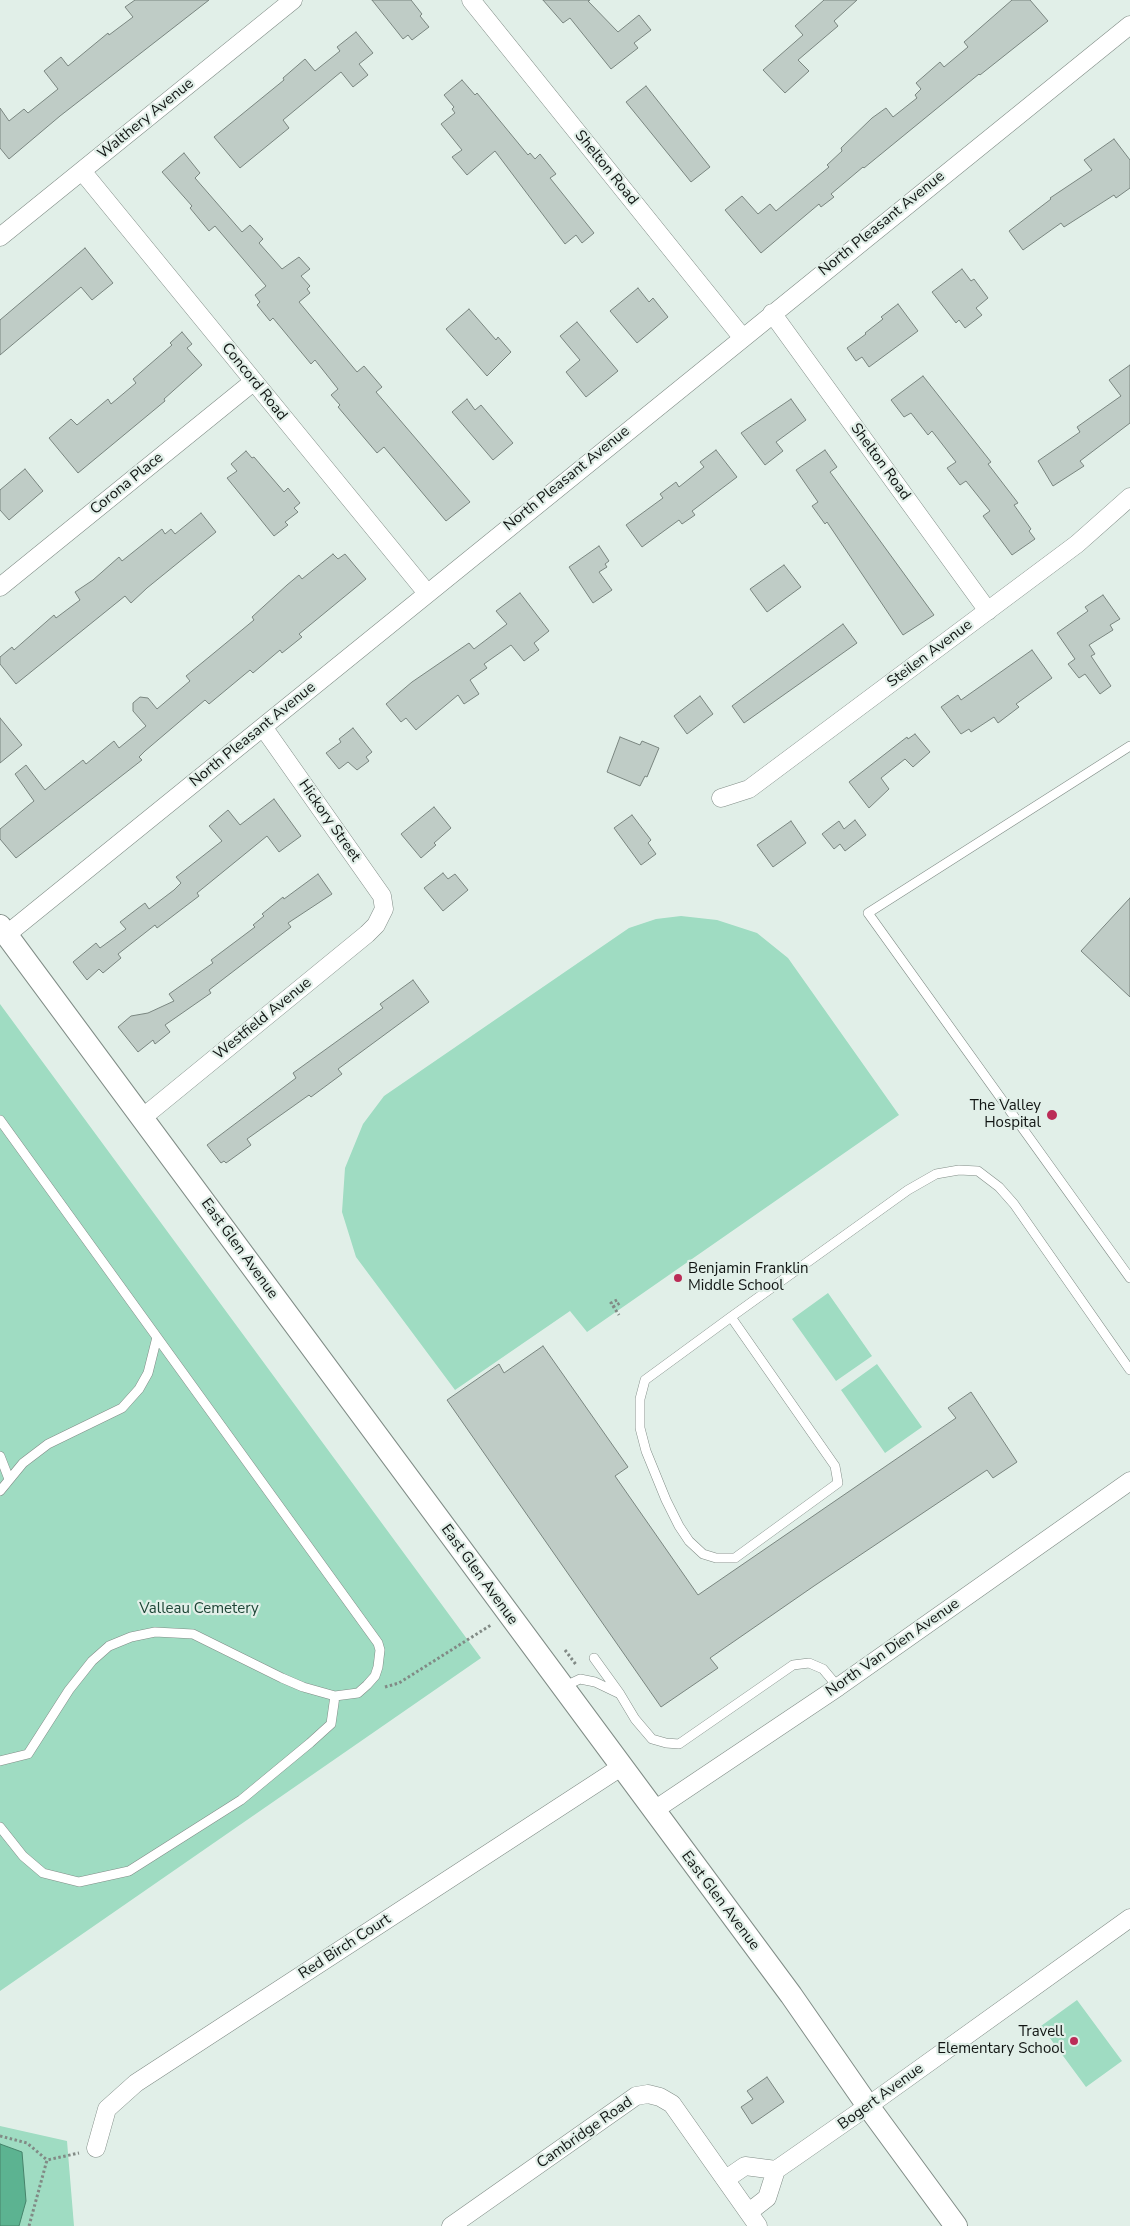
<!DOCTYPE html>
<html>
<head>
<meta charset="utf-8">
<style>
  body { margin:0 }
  canvas { display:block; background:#e1efe8 }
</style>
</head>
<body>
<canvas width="1130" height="2226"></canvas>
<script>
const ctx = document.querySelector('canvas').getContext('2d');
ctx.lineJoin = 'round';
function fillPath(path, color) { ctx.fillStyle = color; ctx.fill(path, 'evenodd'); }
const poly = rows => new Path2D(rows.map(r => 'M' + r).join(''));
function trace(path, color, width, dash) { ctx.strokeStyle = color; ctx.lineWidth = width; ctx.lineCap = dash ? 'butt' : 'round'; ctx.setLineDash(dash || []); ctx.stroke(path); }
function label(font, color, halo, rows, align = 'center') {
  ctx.font = font + ' "Nunito Sans",sans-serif'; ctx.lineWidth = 4.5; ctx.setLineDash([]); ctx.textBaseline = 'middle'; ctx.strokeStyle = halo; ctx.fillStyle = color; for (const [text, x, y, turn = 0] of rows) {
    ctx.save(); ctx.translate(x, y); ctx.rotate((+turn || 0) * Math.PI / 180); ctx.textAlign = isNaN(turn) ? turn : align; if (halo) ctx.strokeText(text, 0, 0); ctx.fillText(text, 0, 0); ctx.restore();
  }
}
const green = poly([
  [681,916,717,920,757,933,788,958,899,1115,587,1332,570,1311,455,1390,356,1257,342,1212,345,1168,363,1124,384,1096,629,928,656,919],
  [0,1004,481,1658,0,1991],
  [828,1293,872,1356,836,1381,792,1319],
  [877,1364,922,1427,885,1453,841,1390],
  [1077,2000,1122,2061,1086,2087,1041,2026],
  [0,2126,67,2141,74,2226,0,2226]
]);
const water = poly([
  [0,2144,22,2152,26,2201,19,2226,0,2226,0,2144]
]);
const building = poly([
  [135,0,209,0,60,116,9,159,0,148,0,108,9,121,24,109,28,113,58,89,44,71,61,57,68,66,108,33,109,35,133,17,125,7,135,0],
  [372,0,411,0,422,14,420,16,429,27,412,40,408,35,403,39,372,0],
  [543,0,590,0,588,1,618,32,639,15,651,30,634,43,638,48,611,69,570,18,563,23,543,0],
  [824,0,857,0,834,21,838,26,798,60,809,71,785,93,763,70,803,35,795,26,824,0],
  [1012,0,1030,0,1048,21,980,75,979,74,864,168,863,167,831,194,834,197,821,207,819,204,761,253,725,210,742,196,758,214,770,204,776,211,829,167,827,165,842,151,841,148,872,118,886,108,893,117,917,98,915,95,921,89,916,83,940,62,944,67,968,47,964,42,1012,0],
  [356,32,373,53,359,64,368,75,353,87,341,72,283,120,289,128,240,168,214,137,284,80,283,78,305,59,315,71,340,51,337,47,356,32],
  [462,80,475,95,477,93,528,155,530,153,535,159,540,154,556,174,550,178,594,233,582,243,576,235,565,244,495,151,467,175,452,157,462,150,441,124,455,113,452,109,454,107,444,95,462,80],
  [646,86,710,167,691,182,626,102,646,86],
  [1114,139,1130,160,1130,188,1116,198,1114,195,1064,227,1061,223,1023,250,1009,231,1051,199,1050,198,1092,170,1084,160,1114,139],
  [184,153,200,173,195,178,242,232,250,225,263,239,259,243,282,269,299,257,310,269,301,276,310,286,307,289,310,293,299,302,357,372,364,366,382,387,376,392,470,502,446,521,384,447,377,453,338,407,340,405,331,395,338,389,315,360,311,364,273,318,270,321,257,305,260,302,255,295,266,286,215,226,209,231,190,208,192,206,162,172,184,153],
  [85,248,113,283,92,300,81,287,0,355,0,320,85,248],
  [962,269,971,281,974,279,988,298,976,308,982,315,965,328,959,320,956,323,932,292,962,269],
  [638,288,649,302,653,298,668,317,637,343,610,311,638,288],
  [898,304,918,331,869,367,862,357,856,361,847,348,866,334,865,333,883,319,881,317,898,304],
  [469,309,496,340,498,337,511,352,487,376,446,329,469,309],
  [577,322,618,371,586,397,566,372,580,360,560,336,577,322],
  [182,332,192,344,187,348,202,365,164,399,165,401,78,473,49,438,71,419,77,425,108,399,111,404,136,383,133,379,172,345,170,343,182,332],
  [1130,365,1130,423,1080,461,1084,466,1053,486,1038,461,1080,432,1077,427,1121,396,1109,380,1130,365],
  [923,376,991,462,988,464,1018,503,1014,505,1031,529,1029,531,1035,539,1012,555,983,516,990,511,966,481,960,485,947,468,956,462,932,431,928,435,911,413,904,417,891,400,923,376],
  [467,399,475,410,481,405,513,443,493,460,452,412,467,399],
  [791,399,806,420,776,442,783,451,765,465,741,433,791,399],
  [716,450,737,477,692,511,695,515,682,524,679,520,642,547,626,525,663,498,660,494,676,482,679,487,704,467,700,462,716,450],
  [825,450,837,467,830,472,934,615,903,635,827,522,825,524,812,506,818,502,796,470,825,450],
  [246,451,252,458,254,457,284,492,288,488,300,503,294,508,298,512,285,522,288,525,274,536,227,478,237,471,231,464,246,451],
  [25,469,43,491,9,520,0,510,0,490,25,469],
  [201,513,216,532,147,588,131,603,125,596,16,684,0,664,0,657,12,647,14,650,54,615,56,618,80,600,75,592,93,580,119,557,122,561,162,529,165,534,171,529,175,534,201,513],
  [599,546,609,561,605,564,607,567,599,572,612,590,593,603,569,567,599,546],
  [333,554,338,559,345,554,366,579,299,634,302,637,282,653,280,650,253,673,250,670,209,704,205,700,145,751,139,757,142,760,16,858,0,839,0,829,34,801,15,774,26,765,45,790,83,760,86,764,114,741,119,748,146,726,133,711,133,703,140,697,148,698,157,709,190,681,186,676,254,620,252,617,287,585,299,575,302,579,333,554],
  [784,565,801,587,767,612,750,589,784,565],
  [520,593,549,631,534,643,539,650,524,661,511,645,484,664,487,668,470,680,479,694,464,704,458,695,416,730,406,718,401,722,386,704,412,682,469,643,474,649,507,624,496,611,520,593],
  [1103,595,1120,619,1110,625,1113,630,1089,645,1095,654,1091,656,1111,686,1100,694,1085,674,1079,678,1068,664,1075,659,1057,633,1088,611,1085,607,1103,595],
  [843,624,857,643,744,723,732,706,843,624],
  [1032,650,1052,678,1016,704,1019,707,998,723,994,717,971,732,969,729,961,734,941,707,958,695,961,700,1032,650],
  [700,696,713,714,687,734,674,716,700,696],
  [0,718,22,745,0,763,0,718],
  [353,728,372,752,366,757,369,761,357,770,348,762,339,769,326,753,341,742,339,739,353,728],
  [915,734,930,752,913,767,905,759,881,778,889,789,869,808,849,782,907,737,908,739,915,734],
  [620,737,640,745,642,741,659,748,647,777,645,776,640,786,607,772,620,737],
  [274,799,301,836,279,852,267,836,197,893,199,896,157,928,155,925,118,954,121,958,103,973,99,969,87,980,73,962,96,943,100,948,126,929,120,922,137,909,145,903,149,909,174,890,181,883,176,877,222,841,209,826,228,810,240,825,274,799],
  [434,807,451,828,434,843,436,845,421,858,401,834,434,807],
  [632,815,651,840,648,843,656,854,641,865,614,828,632,815],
  [855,820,866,835,845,851,840,844,834,849,822,834,839,821,844,829,855,820],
  [791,821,806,843,773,867,757,845,791,821],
  [443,873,448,879,455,874,468,890,443,911,424,888,443,873],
  [318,874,332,894,288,923,291,927,209,990,211,993,165,1025,170,1032,155,1044,153,1040,138,1052,118,1027,131,1016,148,1013,174,1001,169,994,213,963,211,960,255,927,253,925,264,916,262,914,283,897,284,899,318,874],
  [1130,898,1130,997,1081,951,1130,898],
  [413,980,429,1002,338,1069,342,1074,311,1097,309,1095,247,1139,251,1145,226,1163,224,1161,221,1163,207,1145,296,1078,293,1073,383,1008,380,1004,413,980],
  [543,1346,628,1467,615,1476,698,1595,956,1418,948,1408,971,1392,1017,1462,993,1478,987,1470,814,1586,710,1658,718,1668,661,1707,447,1400,499,1364,504,1373,543,1346],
  [767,2077,784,2102,752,2124,741,2107,753,2099,747,2091,767,2077]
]);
const path = poly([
  [617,1300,611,1303,619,1315],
  [613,1307,620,1303],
  [565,1650,577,1666],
  [385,1687,399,1683,491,1625],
  [0,2136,27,2143,47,2160],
  [29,2226,47,2160,79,2153]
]);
const service = poly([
  [1130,746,868,913,1130,1278],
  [0,1120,378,1643,380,1650,378,1667,375,1676,367,1685,358,1693,335,1696,303,1687,282,1678,193,1634,155,1632,131,1637,109,1646,92,1661,69,1690,28,1754,0,1761],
  [731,1317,835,1466,838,1483,735,1558,716,1558,703,1554,689,1541,679,1526,666,1500,646,1451,640,1428,640,1399,645,1380,731,1317,908,1190,936,1174,959,1170,978,1171,999,1187,1014,1204,1130,1370],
  [0,1456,9,1479],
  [0,1491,23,1463,48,1444,122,1408,139,1389,148,1373,157,1337],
  [594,1658,620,1694,635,1719,652,1739,666,1743,679,1744,793,1665,809,1663,823,1669,838,1687],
  [563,1687,580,1679,595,1682,618,1693],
  [0,1827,23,1856,43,1873,79,1882,129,1871,241,1800,310,1743,331,1724,335,1696]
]);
const minor = poly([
  [471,0,742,337],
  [82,171,427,593],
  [0,237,293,0],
  [772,313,988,611],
  [0,587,253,382],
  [721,798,749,789,1077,544,1130,497],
  [6,935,1130,25],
  [142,1118,367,934,376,925,384,909,382,896,263,727],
  [653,1811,838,1687,1130,1481],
  [96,2148,107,2109,136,2083,621,1767],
  [726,2179,745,2166,776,2170,868,2106,1130,1918],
  [749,2212,767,2198,776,2170],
  [451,2226,636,2096,648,2094,660,2097,672,2104,758,2226]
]);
const tertiary = poly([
  [0,926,791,1995,868,2106,956,2226]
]);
const markers = [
  [1052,1115,6,"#bb2c57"],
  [678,1278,5,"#bb2c57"],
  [1074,2041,5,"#bb2c57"]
];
const streetNames = [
  ["Walthery Avenue",146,119,-39],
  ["Shelton Road",606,168,51],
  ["North Pleasant Avenue",882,224,-39],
  ["Concord Road",254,382,51],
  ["Shelton Road",880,462,54],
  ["North Pleasant Avenue",567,479,-39],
  ["Corona Place",127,484,-39],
  ["Steilen Avenue",930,654,-37],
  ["North Pleasant Avenue",253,735,-39],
  ["Hickory Street",329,821,55],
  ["Westfield Avenue",263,1019,-39],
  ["East Glen Avenue",239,1249,54],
  ["East Glen Avenue",479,1575,54],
  ["North Van Dien Avenue",893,1648,-35],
  ["East Glen Avenue",720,1901,53],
  ["Red Birch Court",345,1947,-33],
  ["Bogert Avenue",881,2097,-36],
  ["Cambridge Road",585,2133,-35]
];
const poiNames = [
  ["The Valley",1041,1106],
  ["Hospital",1041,1123],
  ["Benjamin Franklin",688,1269,"left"],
  ["Middle School",688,1286,"left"],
  ["Travell",1064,2032],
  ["Elementary School",1064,2049]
];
const parkNames = [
  ["Valleau Cemetery",199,1609]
];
fillPath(green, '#9fdcc2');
fillPath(water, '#5cb391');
trace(water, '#46846b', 1);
fillPath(building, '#bfccc6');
trace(building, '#7a8680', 1);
trace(service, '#818d87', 10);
trace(minor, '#818d87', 19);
trace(tertiary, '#818d87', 24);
trace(path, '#818a85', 3, [2.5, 2.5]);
trace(service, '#fff', 9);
trace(minor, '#fff', 18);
trace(tertiary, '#fff', 22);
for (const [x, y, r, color] of markers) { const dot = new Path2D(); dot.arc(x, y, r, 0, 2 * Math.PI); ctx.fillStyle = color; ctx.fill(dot); trace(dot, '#e1efe8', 2); }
label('15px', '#111513', '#e1efe8', streetNames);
label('15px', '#111513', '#e1efe8', poiNames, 'right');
label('15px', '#1e4536', '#e1efe8', parkNames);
</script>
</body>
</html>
